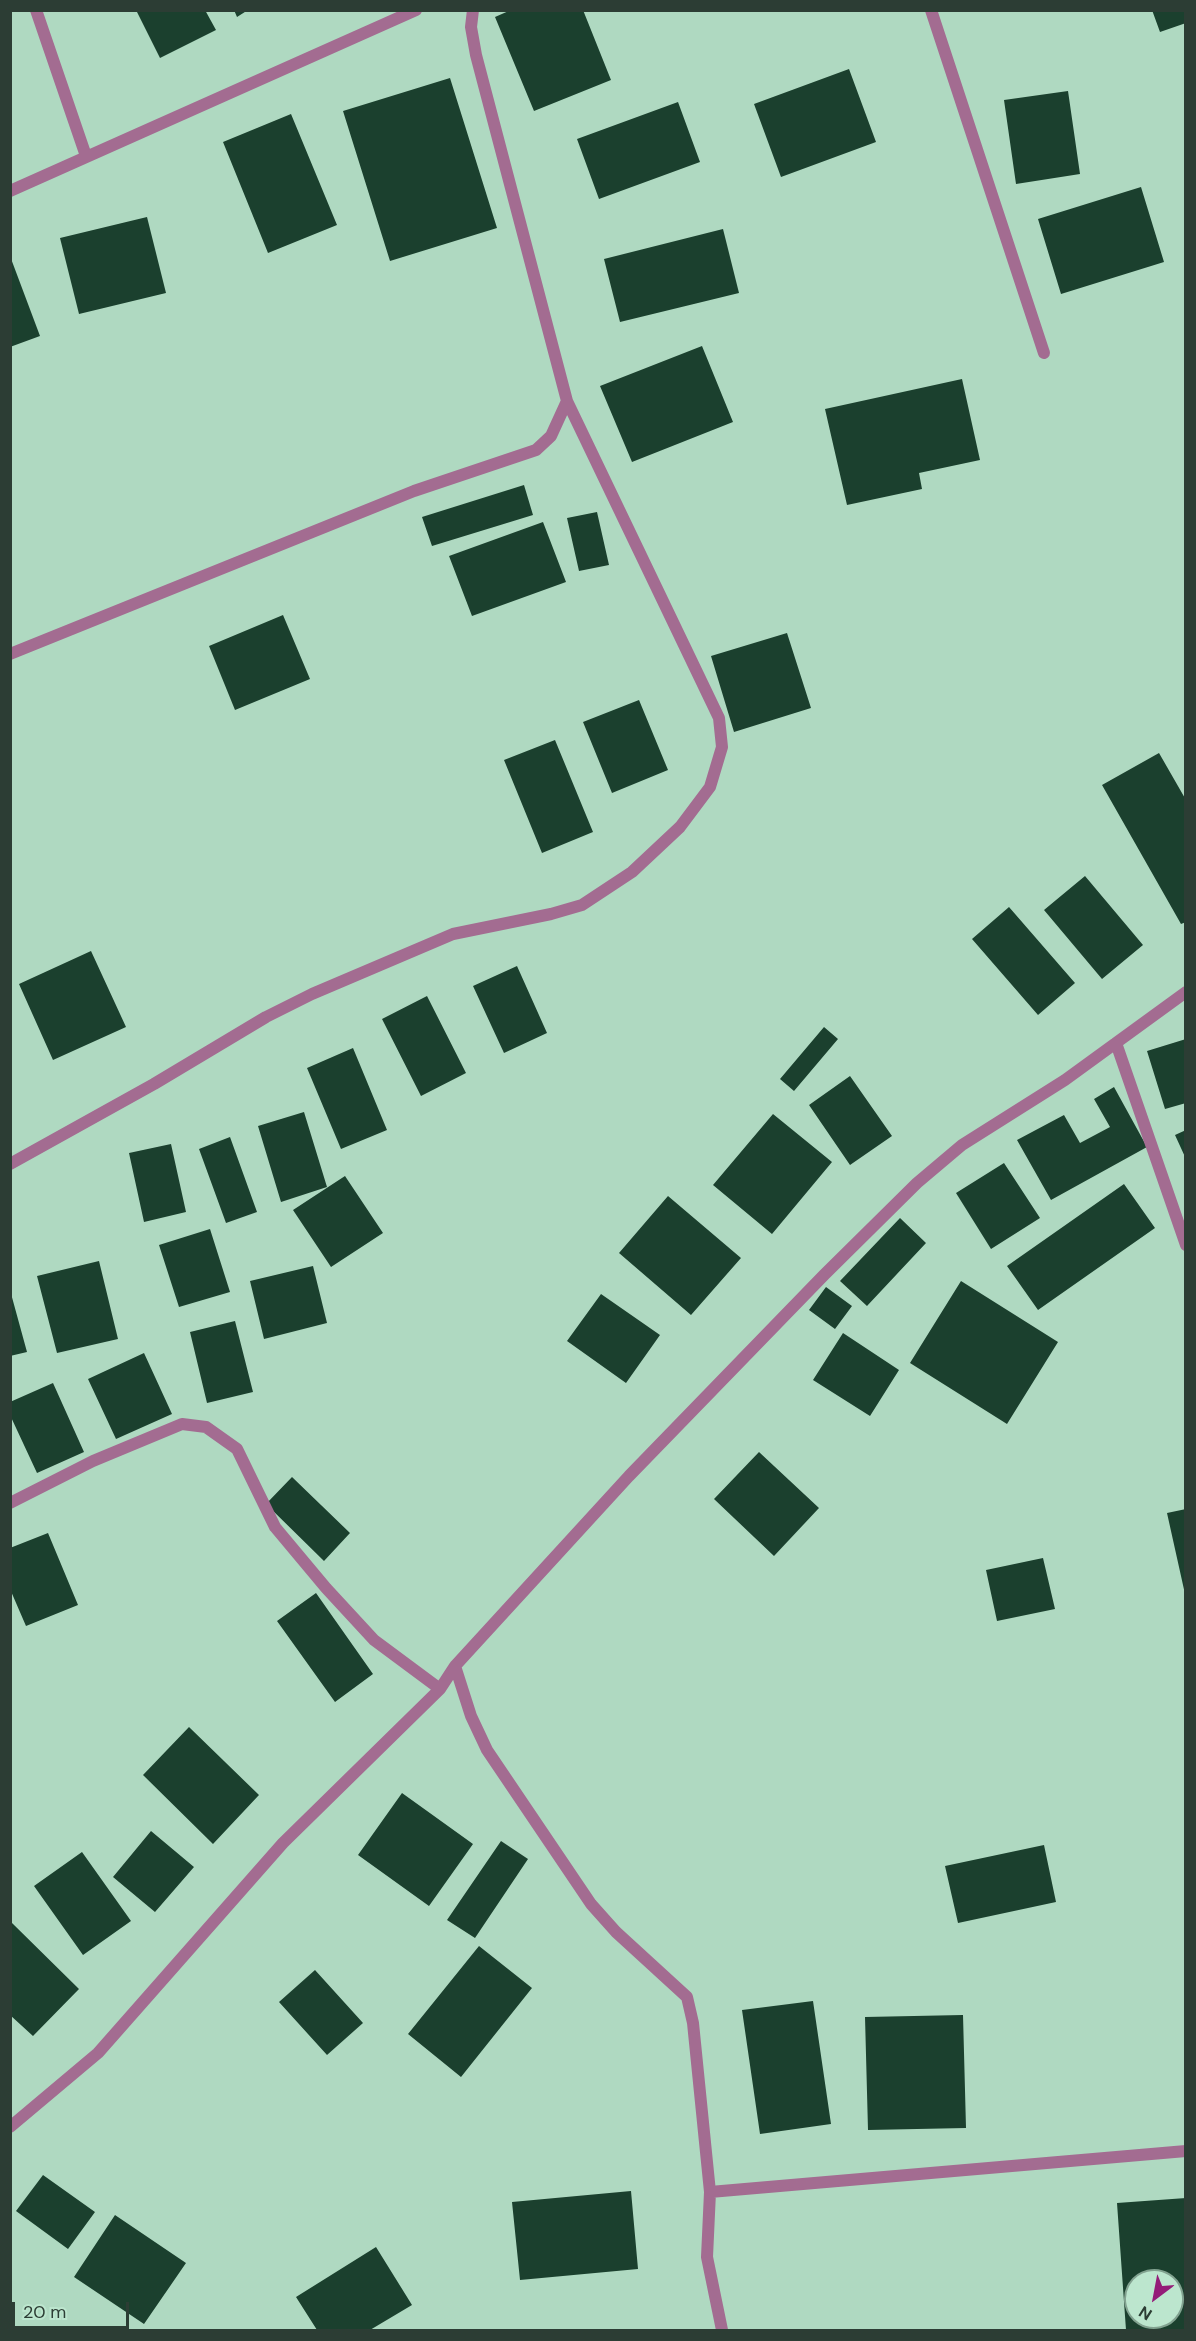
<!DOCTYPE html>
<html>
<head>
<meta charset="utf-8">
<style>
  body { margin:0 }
  #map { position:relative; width:1196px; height:2341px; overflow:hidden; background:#afd9c1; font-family:"DM Sans",sans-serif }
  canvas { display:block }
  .frame { position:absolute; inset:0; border:12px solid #2c3d34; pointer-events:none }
  .north { position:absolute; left:1124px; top:2269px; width:60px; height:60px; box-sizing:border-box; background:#bce6ce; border:2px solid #82a290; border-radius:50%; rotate:212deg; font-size:16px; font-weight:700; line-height:24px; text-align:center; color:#2c3d34 }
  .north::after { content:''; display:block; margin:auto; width:21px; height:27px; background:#941c78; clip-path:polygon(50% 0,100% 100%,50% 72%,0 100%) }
  .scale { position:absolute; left:12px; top:2302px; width:117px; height:27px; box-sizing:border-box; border:3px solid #2c3d34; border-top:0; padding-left:8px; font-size:18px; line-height:21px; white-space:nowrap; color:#2c3d34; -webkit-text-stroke:4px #bce6ce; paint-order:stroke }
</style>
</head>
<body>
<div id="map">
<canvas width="1196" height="2341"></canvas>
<div class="frame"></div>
<div class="north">N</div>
<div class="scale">20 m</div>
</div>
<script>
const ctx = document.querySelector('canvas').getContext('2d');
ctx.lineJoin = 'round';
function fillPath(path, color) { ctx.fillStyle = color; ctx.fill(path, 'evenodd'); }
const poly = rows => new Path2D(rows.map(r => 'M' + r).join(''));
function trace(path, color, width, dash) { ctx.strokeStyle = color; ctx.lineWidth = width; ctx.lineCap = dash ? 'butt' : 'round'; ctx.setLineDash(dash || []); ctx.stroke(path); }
const building = poly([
  [136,10,205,10,216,30,160,58],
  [234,10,248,10,237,17],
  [511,10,583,10,611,80,534,111,495,17],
  [1152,10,1186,10,1186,23,1160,32],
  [849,69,876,142,781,177,754,104],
  [450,78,497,228,390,261,343,111],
  [1068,91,1080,174,1016,184,1004,100],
  [678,102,700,162,599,199,577,139],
  [291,114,337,225,268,253,223,142],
  [1141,187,1164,262,1061,294,1038,219],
  [147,217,166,293,79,314,60,238],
  [723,229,739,293,620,322,604,259],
  [10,256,40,336,10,347],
  [702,346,733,422,632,462,600,386],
  [962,379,980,460,919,473,922,489,847,505,825,409],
  [524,485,533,515,432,546,422,517],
  [597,512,609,565,579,571,567,518],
  [543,522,566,582,472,616,449,556],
  [283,615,310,679,235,710,209,646],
  [787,633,811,708,734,732,711,656],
  [639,700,668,770,612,793,583,722],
  [555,740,593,832,542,853,504,760],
  [1159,753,1186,800,1186,922,1181,924,1102,785],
  [1085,876,1143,945,1102,979,1044,910],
  [1009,907,1075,983,1038,1015,972,939],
  [91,951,126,1027,53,1060,19,984],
  [517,966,547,1033,504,1053,473,986],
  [427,996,466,1073,421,1096,382,1019],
  [824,1027,838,1039,794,1091,780,1079],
  [1186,1039,1186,1103,1165,1109,1147,1051],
  [353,1048,387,1130,341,1149,307,1068],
  [850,1076,892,1136,850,1165,809,1105],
  [1114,1087,1147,1147,1051,1200,1017,1140,1064,1115,1080,1143,1110,1127,1094,1099],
  [304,1112,327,1187,281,1202,258,1126],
  [773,1114,832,1162,772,1234,713,1185],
  [1186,1130,1186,1159,1175,1135],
  [230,1137,257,1212,226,1223,199,1149],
  [171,1144,186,1212,144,1222,129,1153],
  [1004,1163,1040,1218,991,1249,956,1193],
  [345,1176,383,1233,331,1267,293,1210],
  [1124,1184,1155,1228,1038,1310,1007,1266],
  [668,1196,741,1258,691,1315,619,1253],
  [900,1218,926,1243,867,1306,840,1281],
  [210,1229,230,1292,179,1307,159,1245],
  [99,1261,118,1339,57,1353,37,1276],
  [313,1266,327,1323,264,1339,250,1281],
  [961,1281,1058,1342,1007,1424,910,1363],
  [826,1287,852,1306,835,1329,809,1310],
  [10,1290,27,1352,10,1356],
  [601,1294,660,1335,626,1383,567,1341],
  [235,1321,253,1392,207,1403,190,1332],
  [843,1333,899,1370,870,1416,813,1380],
  [144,1353,172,1414,116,1439,88,1379],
  [53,1383,84,1452,37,1473,10,1415,10,1402],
  [759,1452,819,1508,774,1556,714,1499],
  [292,1477,350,1533,324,1561,266,1504],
  [1186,1509,1186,1594,1185,1594,1167,1513],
  [48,1533,78,1605,26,1626,10,1589,10,1548],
  [1043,1558,1055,1609,997,1621,986,1570],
  [316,1593,373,1674,335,1702,277,1621],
  [189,1727,259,1795,213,1844,143,1775],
  [402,1793,473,1844,429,1906,358,1855],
  [151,1831,194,1867,155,1912,113,1877],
  [501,1841,528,1859,475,1938,447,1920],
  [1044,1845,1056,1902,958,1923,945,1866],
  [82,1852,131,1921,83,1955,34,1886],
  [12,1923,79,1989,33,2036,10,2015],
  [479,1946,532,1988,461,2077,408,2034],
  [315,1970,363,2023,327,2055,279,2002],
  [813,2001,831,2124,760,2134,742,2010],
  [963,2015,966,2128,868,2130,865,2017],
  [43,2175,95,2212,68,2249,16,2211],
  [631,2191,638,2269,520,2280,512,2202],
  [1186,2198,1186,2330,1126,2330,1117,2203],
  [1136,2281,1172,2281,1172,2317,1136,2317],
  [115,2215,186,2263,144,2324,74,2277],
  [376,2247,412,2305,370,2330,317,2330,296,2297]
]);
const minor = poly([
  [36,10,86,156],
  [931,10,1044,353],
  [10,191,416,10],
  [10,654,414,491,536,450,551,436,567,401],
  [1116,1043,1186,1245],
  [10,1164,154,1084,266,1017,312,994,453,934,551,914,582,905,632,872,680,827,710,787,722,747,719,718,567,401,476,55,471,27,473,10],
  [10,1503,93,1461,182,1424,206,1427,237,1449,275,1527,326,1588,374,1640,440,1689],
  [455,1666,471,1716,487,1750,591,1904,616,1932,687,1997,693,2023,710,2192,707,2257,722,2330],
  [10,2127,98,2053,283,1843,440,1689,455,1666,629,1476,824,1275,917,1183,962,1145,1065,1080,1186,992],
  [710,2192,1186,2151]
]);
fillPath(building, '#1b402e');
trace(minor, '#a36c91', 12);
</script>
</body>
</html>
